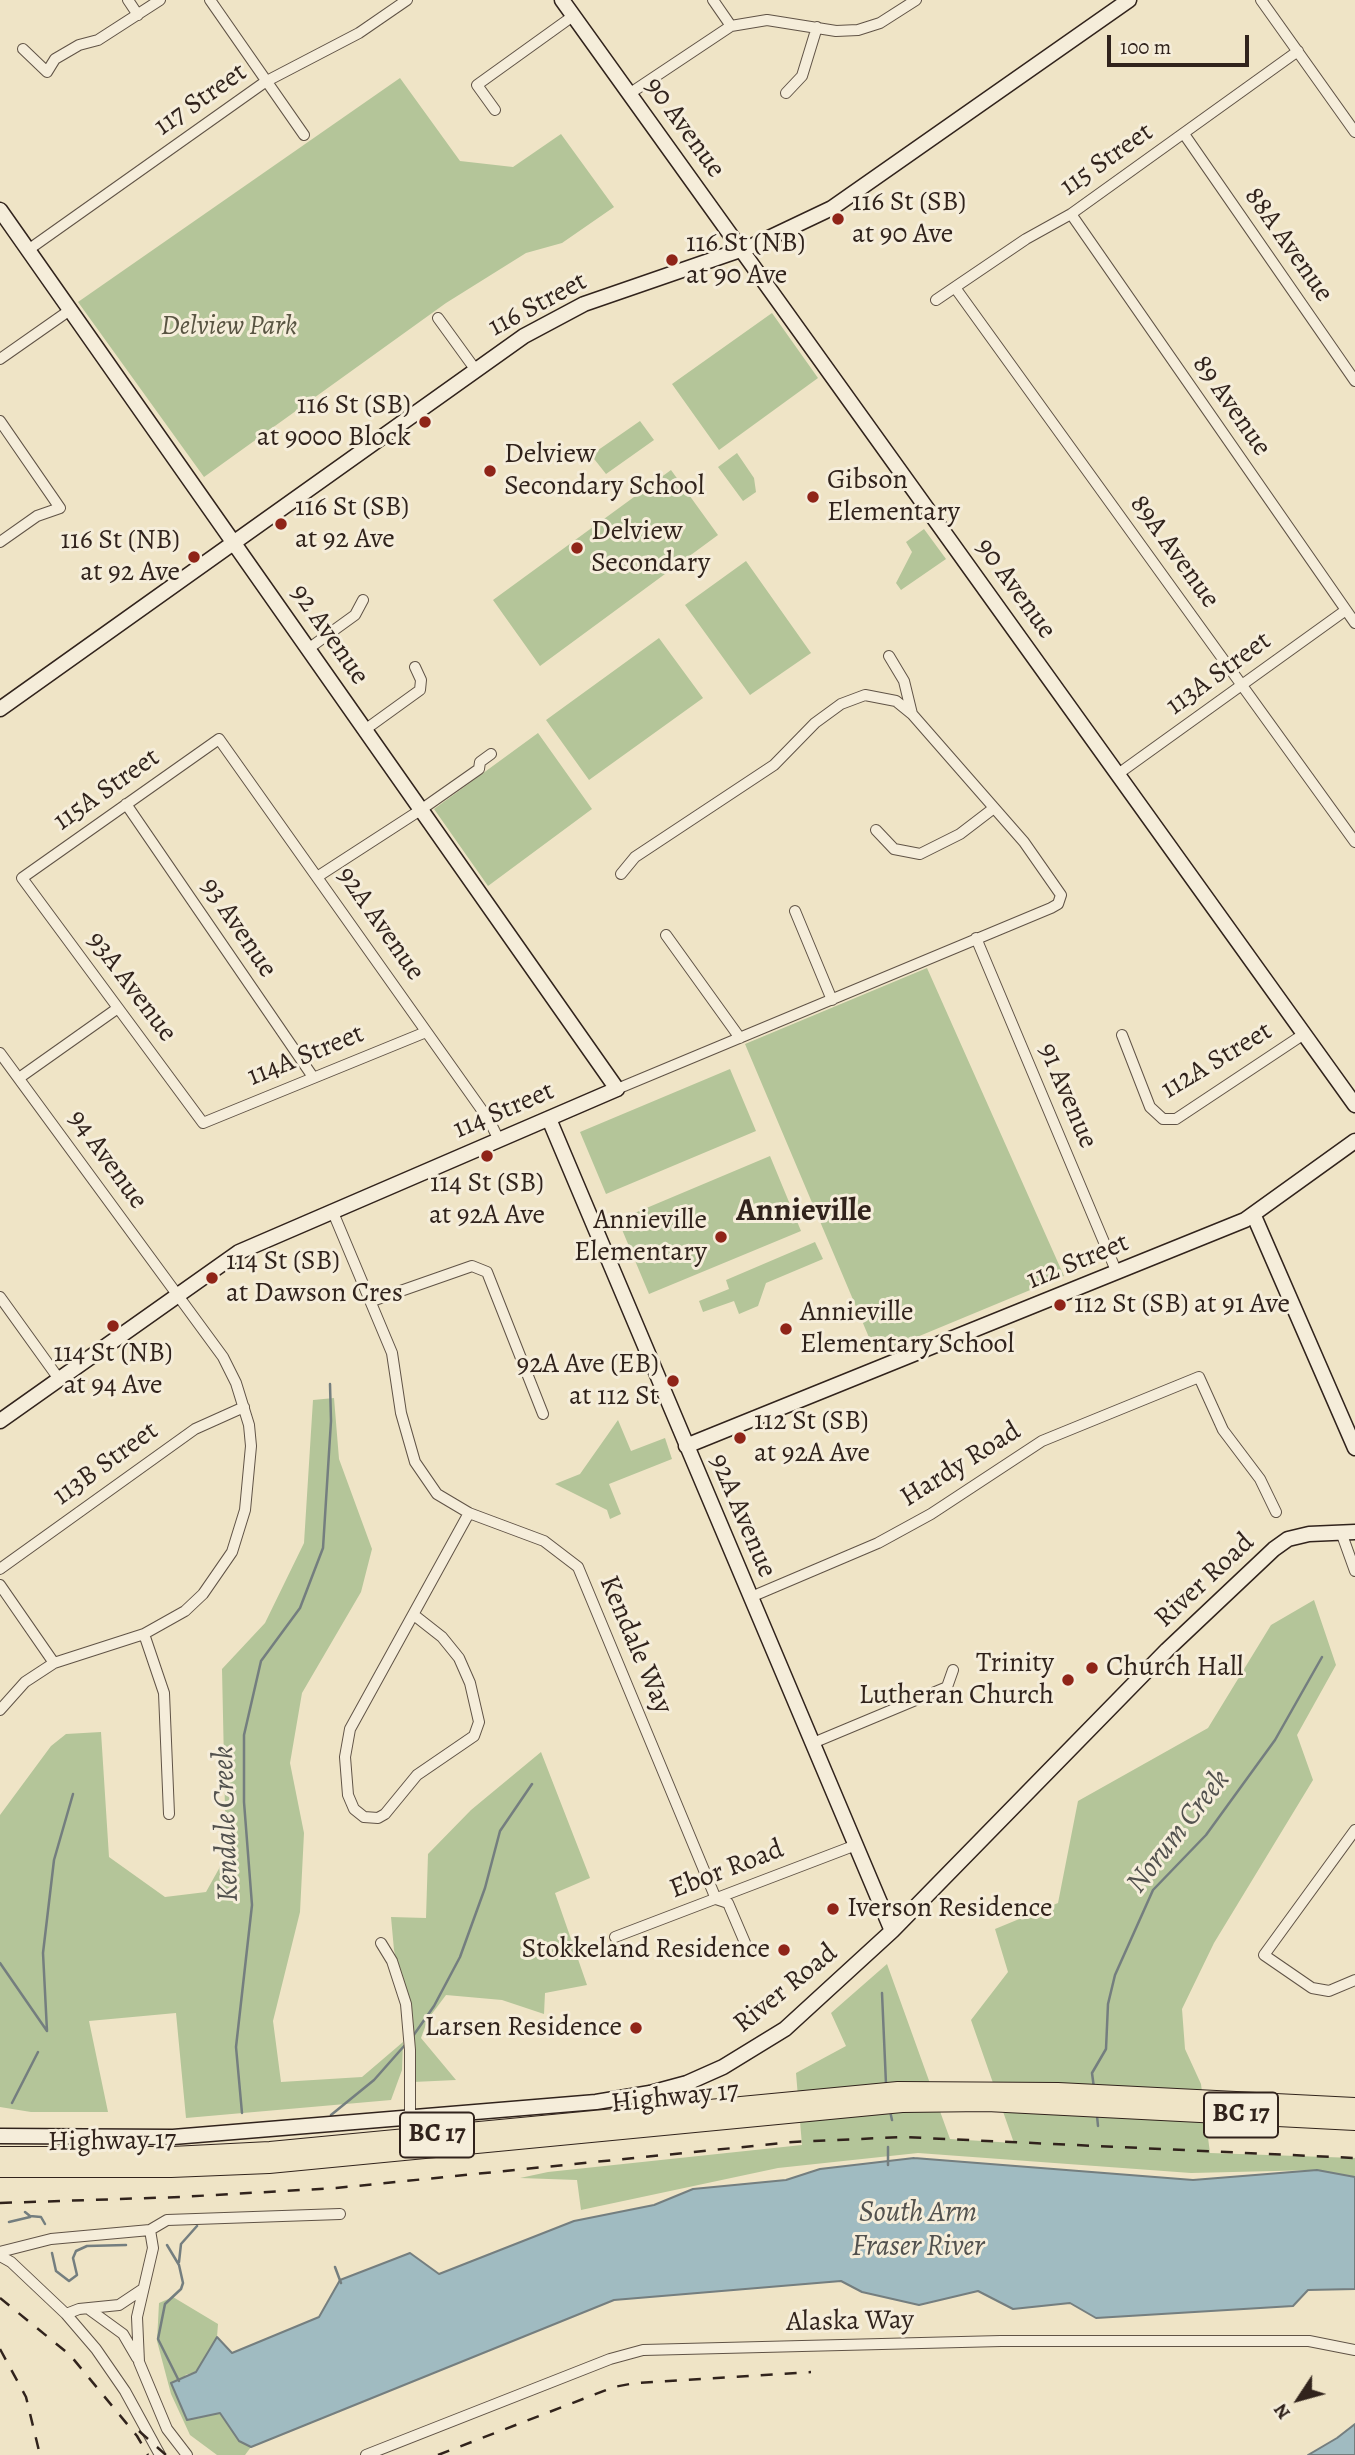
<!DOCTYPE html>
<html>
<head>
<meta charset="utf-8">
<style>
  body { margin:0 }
  #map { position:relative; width:1355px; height:2455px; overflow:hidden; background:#efe4c6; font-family:Alegreya,serif }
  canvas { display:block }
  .north { position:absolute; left:1264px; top:2364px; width:70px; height:70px; -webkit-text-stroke:5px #f5edda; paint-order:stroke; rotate:234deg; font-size:19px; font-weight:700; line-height:28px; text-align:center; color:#31231c }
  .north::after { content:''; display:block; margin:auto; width:24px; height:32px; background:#31231c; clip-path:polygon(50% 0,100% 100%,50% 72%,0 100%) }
  .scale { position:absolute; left:1107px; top:35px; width:142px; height:32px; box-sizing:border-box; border:4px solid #31231c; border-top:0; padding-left:9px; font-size:21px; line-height:24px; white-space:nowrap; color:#31231c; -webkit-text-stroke:5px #f5edda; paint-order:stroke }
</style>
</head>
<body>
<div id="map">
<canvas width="1355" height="2455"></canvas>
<div class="north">N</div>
<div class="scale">100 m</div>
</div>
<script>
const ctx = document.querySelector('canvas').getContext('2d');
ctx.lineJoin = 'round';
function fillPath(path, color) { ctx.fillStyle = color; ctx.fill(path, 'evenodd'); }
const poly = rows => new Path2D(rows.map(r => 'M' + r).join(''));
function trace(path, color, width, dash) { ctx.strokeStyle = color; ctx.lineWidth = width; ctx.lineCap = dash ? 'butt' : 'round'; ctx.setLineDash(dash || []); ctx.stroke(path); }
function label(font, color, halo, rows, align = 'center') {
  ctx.font = font + ' Alegreya,serif'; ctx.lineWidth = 6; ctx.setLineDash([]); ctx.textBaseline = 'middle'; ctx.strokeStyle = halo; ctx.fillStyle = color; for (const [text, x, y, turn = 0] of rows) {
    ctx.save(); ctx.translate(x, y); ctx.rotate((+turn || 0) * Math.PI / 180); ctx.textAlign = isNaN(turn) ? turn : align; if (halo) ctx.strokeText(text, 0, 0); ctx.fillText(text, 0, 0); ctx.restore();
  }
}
const green = poly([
  [400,78,460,161,513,167,561,134,614,207,562,243,526,253,446,303,204,477,78,302],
  [772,313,818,378,719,450,672,384],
  [640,421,654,440,606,474,591,455],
  [737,453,754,478,756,492,743,501,718,467],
  [671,470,718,535,540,666,493,600],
  [924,529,946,559,901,590,896,583,912,552,906,542],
  [746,561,811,653,750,695,685,605],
  [659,638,703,698,589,780,546,720],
  [538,733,592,809,488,886,434,809],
  [927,968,1064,1276,876,1354,745,1044],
  [730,1069,756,1131,606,1194,580,1132],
  [770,1156,801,1231,649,1294,618,1220],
  [815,1242,823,1259,766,1283,758,1306,739,1314,734,1301,703,1312,699,1301,729,1289,726,1280],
  [334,1398,339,1459,372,1549,361,1592,302,1693,290,1763,304,1833,300,1912,273,2021,281,2082,362,2077,403,2042,402,2070,391,2100,186,2118,176,2013,89,2021,108,2112,31,2112,0,2107,0,1815,51,1746,66,1734,101,1732,109,1857,165,1897,206,1892,226,1856,222,1669,265,1623,304,1543,313,1400],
  [618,1420,631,1451,665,1438,672,1459,609,1484,621,1514,610,1519,607,1510,555,1484,580,1474],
  [1314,1600,1336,1665,1297,1735,1313,1780,1214,1943,1182,2009,1185,2049,1201,2084,1210,2153,1355,2158,1355,2177,1317,2170,1191,2173,918,2153,778,2168,581,2210,577,2180,520,2178,548,2172,802,2145,796,2073,846,2046,831,2013,887,1964,950,2139,1014,2143,971,2020,1008,1972,995,1929,1058,1903,1078,1801,1208,1728,1271,1625],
  [541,1752,590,1878,555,1893,587,1985,545,1993,544,2014,502,2000,446,1995,428,2019,421,2038,456,2080,413,2082,415,2042,394,1950,391,1917,426,1918,428,1854,471,1810],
  [173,2297,218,2324,217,2337,196,2372,185,2375,220,2412,239,2441,251,2447,245,2455,217,2455,190,2435,171,2394,157,2341,159,2303]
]);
const water = poly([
  [914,2158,1193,2180,1317,2170,1355,2177,1355,2289,1308,2290,1293,2306,1096,2318,1070,2303,1013,2309,978,2291,919,2305,862,2292,841,2281,614,2300,251,2447,239,2441,220,2413,187,2420,171,2383,196,2372,217,2337,232,2353,319,2317,340,2280,410,2253,439,2274,574,2221,654,2205,693,2189,786,2180,820,2169,914,2158],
  [1355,2424,1355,2455,1308,2455,1337,2438,1355,2424]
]);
const stream = poly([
  [0,1963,47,2031],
  [882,1993,886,2084],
  [47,2031,43,1953,54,1860,73,1794],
  [413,2036,434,2006,460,1957,485,1888,500,1831,532,1784],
  [1094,2088,1092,2073,1106,2049,1108,2004,1115,1975,1153,1890,1206,1835,1275,1740,1322,1657],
  [12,2103,38,2052],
  [890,2111,892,2120],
  [242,2113,236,2047,252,1905,244,1802,244,1735,261,1661,300,1608,323,1548,331,1421,330,1384],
  [331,2115,374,2080,405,2045],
  [1097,2116,1098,2126],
  [888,2165,888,2147],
  [25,2212,30,2216,41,2217,45,2224],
  [9,2222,30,2217],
  [167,2245,179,2265,183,2283,181,2289,165,2304,158,2339,179,2381],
  [52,2253,56,2271,69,2281,77,2275,73,2258,76,2251,87,2246,126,2245],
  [179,2262,181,2244,197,2226],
  [335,2267,341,2283]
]);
const street = poly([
  [128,0,138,15],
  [210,0,304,135],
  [713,0,731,26],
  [1261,0,1355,132],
  [23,49,47,72,55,59,79,45,98,40,160,0],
  [786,93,802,76,817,27],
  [629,94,731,26,767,20,836,31,858,30,880,23,916,0],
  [495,110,477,85,573,16],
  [1184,134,1355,381],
  [1071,214,1355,623],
  [28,250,265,82,359,33,407,0],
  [956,289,1355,842],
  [936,300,1026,239,1071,214,1298,51],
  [438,318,475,369],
  [0,359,70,310],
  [0,421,60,508,37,516,0,542],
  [308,649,355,615,363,600],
  [889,656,904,681,912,714],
  [366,729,420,690,421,680,415,667],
  [1118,774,1346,610],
  [126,804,313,1077],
  [876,830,894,849,920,854,960,834,994,808],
  [317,877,422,809,479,769,480,762,491,754],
  [795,911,832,1000],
  [666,935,740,1038],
  [976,938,1117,1273],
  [426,1032,203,1123,22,878,219,739,489,1120,499,1140],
  [1122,1035,1150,1107,1163,1119,1176,1119,1304,1034],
  [0,1053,223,1357,236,1383,249,1425,251,1446,245,1510,232,1552,203,1594,185,1611,144,1634,54,1663,25,1682,0,1710],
  [19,1078,118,1008],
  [617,1089,1051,908,1058,904,1061,895,1024,842,912,714,896,701,865,695,841,704,815,723,774,765,635,857,621,874],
  [332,1210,392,1353,401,1413,415,1462,437,1494,469,1513,544,1541,578,1567,716,1899,728,1903,749,1952],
  [0,1297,59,1379],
  [372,1301,472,1266,487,1272,543,1414],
  [1341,1532,1355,1571],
  [0,1569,195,1429,244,1407],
  [0,1585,54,1663],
  [751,1597,878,1543,931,1514,1042,1441,1199,1377,1223,1430,1260,1479,1276,1512],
  [414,1615,442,1637,459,1658,470,1683,479,1722,474,1736,417,1775,385,1814,378,1818,364,1817,354,1809,348,1795,345,1757,350,1729,469,1513],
  [144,1634,164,1693,169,1814],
  [813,1743,947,1687,953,1670],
  [1355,1830,1264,1955,1312,1988,1329,1991,1355,1980],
  [615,1937,856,1845],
  [381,1943,392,1961,406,2004,410,2050,410,2119],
  [150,2230,153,2248,137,2317,139,2362,167,2429,187,2455],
  [0,2252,51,2239,150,2230,167,2220,340,2214],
  [0,2256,11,2262,66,2314,96,2349,125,2391,160,2455],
  [90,2310,123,2334,137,2358],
  [66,2314,79,2309,119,2305,143,2289],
  [366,2455,610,2359,643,2350,1001,2341,1309,2341,1355,2350]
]);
const secondary = poly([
  [562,0,1355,1105],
  [0,210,617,1089,239,1252,0,1421],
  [0,709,524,336,584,304,752,246,832,208,1129,0],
  [549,1119,892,1931],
  [1254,1216,1355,1448],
  [686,1446,1245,1220,1355,1141],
  [0,2136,173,2137,596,2102,650,2093,687,2083,723,2067,785,2029,892,1931,1167,1650,1274,1549,1288,1539,1309,1534,1355,1532]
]);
const highway = poly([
  [0,2156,172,2156,270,2151,898,2091,1058,2092,1355,2107],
  [0,2168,171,2168,269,2164,902,2103,987,2102,1355,2121]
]);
const rail = poly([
  [0,2203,180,2197,336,2188,793,2142,903,2137,1355,2158],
  [0,2298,70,2355,137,2436,148,2455],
  [0,2349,26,2397,40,2455],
  [139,2431,166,2455],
  [438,2455,614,2387,635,2383,811,2372]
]);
const markers = [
  [838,219,7,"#8f2418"],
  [672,260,7,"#8f2418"],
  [425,422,7,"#8f2418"],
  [490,471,7,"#8f2418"],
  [813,497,7,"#8f2418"],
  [281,524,7,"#8f2418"],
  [577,548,7,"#8f2418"],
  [194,557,7,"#8f2418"],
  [487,1156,7,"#8f2418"],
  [721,1237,7,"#8f2418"],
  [212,1278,7,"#8f2418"],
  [1060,1305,7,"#8f2418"],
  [113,1326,7,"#8f2418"],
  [786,1329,7,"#8f2418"],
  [673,1381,7,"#8f2418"],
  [740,1438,7,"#8f2418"],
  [1092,1668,7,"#8f2418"],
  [1068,1680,7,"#8f2418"],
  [833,1909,7,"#8f2418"],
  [784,1950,7,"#8f2418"],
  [636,2028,7,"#8f2418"]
];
const shields = [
  [1241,2115,74],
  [437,2135,74]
];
const shieldNames = [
  ["BC 17",1241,2115],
  ["BC 17",437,2135]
];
const streetNames = [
  ["117 Street",201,100,-35],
  ["90 Avenue",684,128,54],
  ["115 Street",1107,160,-35],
  ["88A Avenue",1288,245,55],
  ["116 Street",538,305,-28],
  ["89 Avenue",1231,406,55],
  ["89A Avenue",1174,552,54],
  ["90 Avenue",1015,589,54],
  ["92 Avenue",329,635,55],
  ["113A Street",1219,674,-36],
  ["115A Street",107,790,-35],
  ["92A Avenue",380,924,55],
  ["93 Avenue",238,928,56],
  ["93A Avenue",131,987,53],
  ["114A Street",306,1056,-22],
  ["112A Street",1217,1061,-31],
  ["91 Avenue",1067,1096,67],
  ["114 Street",504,1111,-23],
  ["94 Avenue",107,1160,54],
  ["112 Street",1078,1262,-22],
  ["113B Street",106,1464,-36],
  ["Hardy Road",961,1465,-32],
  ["92A Avenue",742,1516,67],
  ["River Road",1205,1581,-43],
  ["Kendale Way",635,1645,67],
  ["Ebor Road",727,1870,-21],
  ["River Road",786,1989,-39],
  ["Highway 17",675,2098,-6],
  ["Highway 17",112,2142,-1],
  ["Alaska Way",850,2322,-1]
];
const poiNames = [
  ["116 St (SB)",852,203],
  ["at 90 Ave",852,235],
  ["116 St (NB)",686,244],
  ["at 90 Ave",686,276],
  ["116 St (SB)",411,406,"right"],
  ["at 9000 Block",411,438,"right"],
  ["Delview",504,455],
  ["Secondary School",504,487],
  ["Gibson",827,481],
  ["Elementary",827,513],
  ["116 St (SB)",295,508],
  ["at 92 Ave",295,540],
  ["Delview",591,532],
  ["Secondary",591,564],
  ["116 St (NB)",180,541,"right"],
  ["at 92 Ave",180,573,"right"],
  ["114 St (SB)",487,1184,"center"],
  ["at 92A Ave",487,1216,"center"],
  ["Annieville",707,1221,"right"],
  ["Elementary",707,1253,"right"],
  ["114 St (SB)",226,1262],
  ["at Dawson Cres",226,1294],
  ["112 St (SB) at 91 Ave",1074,1305],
  ["Annieville",800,1313],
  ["Elementary School",800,1345],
  ["114 St (NB)",113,1354,"center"],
  ["at 94 Ave",113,1386,"center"],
  ["92A Ave (EB)",659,1365,"right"],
  ["at 112 St",659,1397,"right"],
  ["112 St (SB)",754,1422],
  ["at 92A Ave",754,1454],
  ["Trinity",1054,1664,"right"],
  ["Lutheran Church",1054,1696,"right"],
  ["Church Hall",1106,1668],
  ["Iverson Residence",847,1909],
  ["Stokkeland Residence",770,1950,"right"],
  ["Larsen Residence",622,2028,"right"]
];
const parkNames = [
  ["Delview Park",229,327]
];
const waterNames = [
  ["Kendale Creek",227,1824,-92],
  ["Norum Creek",1179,1832,-52],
  ["South Arm",918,2214],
  ["Fraser River",918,2248]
];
const quarterNames = [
  ["Annieville",804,1212]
];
fillPath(green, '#b4c599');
fillPath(water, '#a0bbc1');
trace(water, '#747e7f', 2);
trace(stream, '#747e7f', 2.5);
trace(street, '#605346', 12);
trace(secondary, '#31231c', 17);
trace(highway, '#31231c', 20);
trace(street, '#f5edda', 10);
trace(secondary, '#f5edda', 14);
trace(highway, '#efe4c6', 18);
trace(rail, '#31231c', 2.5, [12, 12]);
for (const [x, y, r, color] of markers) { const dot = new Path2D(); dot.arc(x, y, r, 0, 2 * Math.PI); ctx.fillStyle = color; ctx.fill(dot); trace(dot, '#f5edda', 2.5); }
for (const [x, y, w] of shields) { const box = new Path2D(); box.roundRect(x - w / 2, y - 22.5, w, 45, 5); ctx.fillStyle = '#f5edda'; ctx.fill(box); trace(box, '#31231c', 2); }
label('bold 26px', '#31231c', null, shieldNames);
label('28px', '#31231c', '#f5edda', streetNames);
label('28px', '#31231c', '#f5edda', poiNames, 'left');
label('italic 28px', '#585442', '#f5edda', parkNames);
label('italic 30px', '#52514e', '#f5edda', waterNames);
label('bold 32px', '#31231c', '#f5edda', quarterNames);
</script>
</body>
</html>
